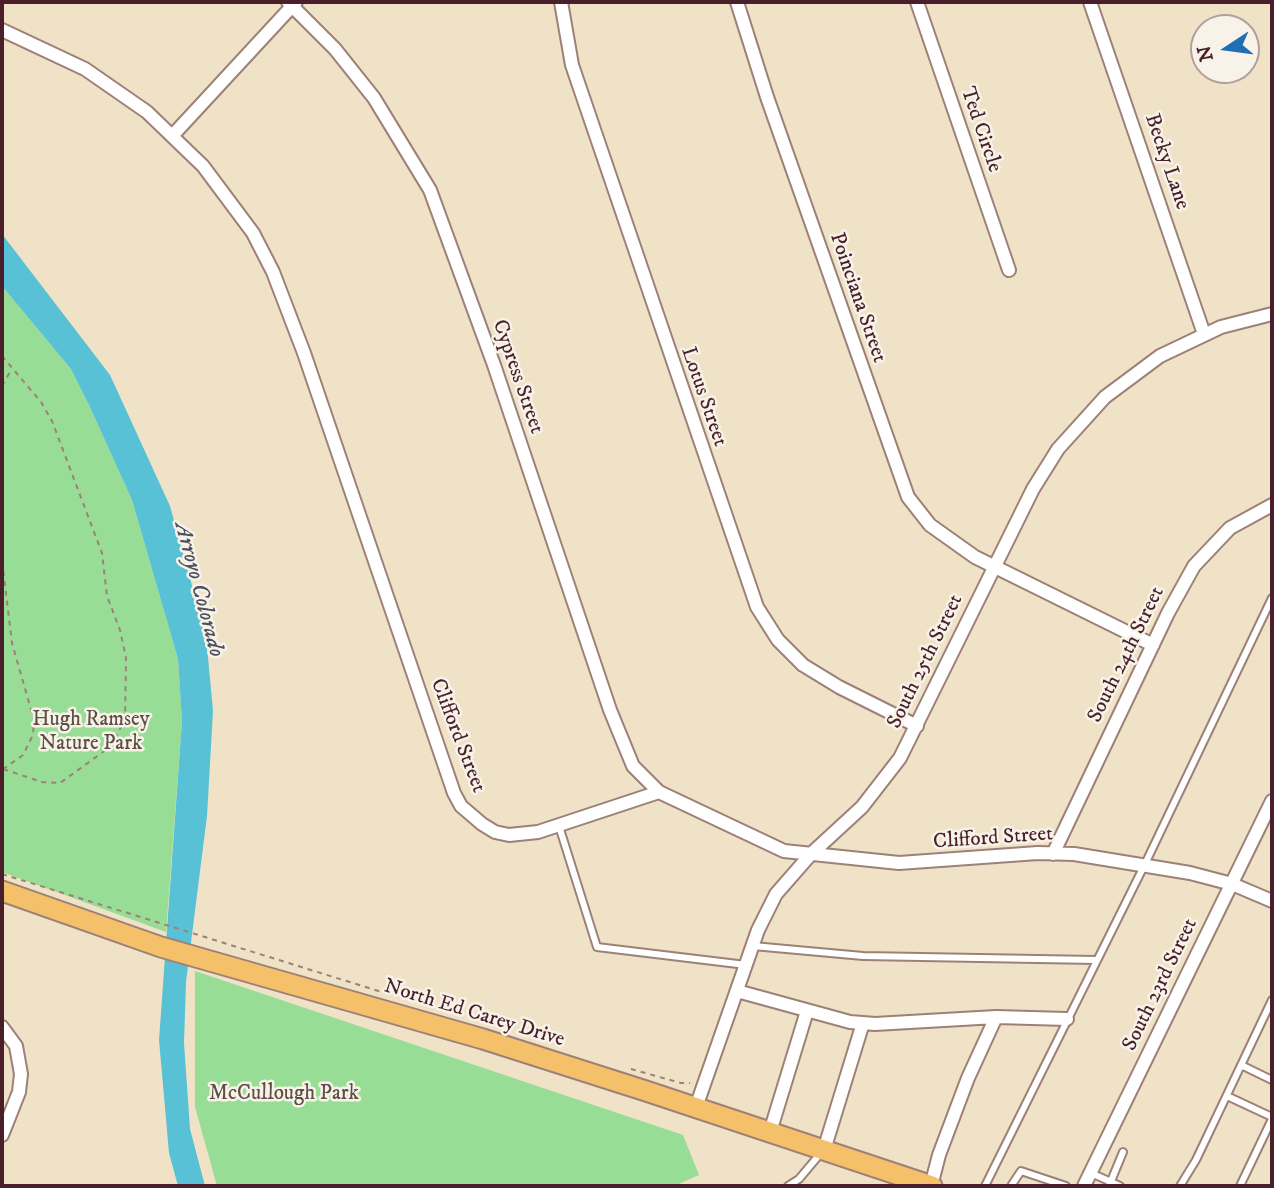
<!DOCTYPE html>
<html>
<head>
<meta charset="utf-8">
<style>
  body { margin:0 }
  #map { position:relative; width:1274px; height:1188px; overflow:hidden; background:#f0e2c6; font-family:"IM FELL DW Pica",serif }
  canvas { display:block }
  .frame { position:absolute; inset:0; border:4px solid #4a1f2b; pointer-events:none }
  .north { position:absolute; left:1190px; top:14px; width:70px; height:70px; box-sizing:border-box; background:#f7f3e8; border:2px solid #b29e9c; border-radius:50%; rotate:257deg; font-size:19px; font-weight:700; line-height:28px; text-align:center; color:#4a1f2b }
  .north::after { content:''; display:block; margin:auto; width:24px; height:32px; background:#1f6fb2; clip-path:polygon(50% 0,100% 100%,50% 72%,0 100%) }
</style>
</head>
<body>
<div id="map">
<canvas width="1274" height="1188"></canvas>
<div class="frame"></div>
<div class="north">N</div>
</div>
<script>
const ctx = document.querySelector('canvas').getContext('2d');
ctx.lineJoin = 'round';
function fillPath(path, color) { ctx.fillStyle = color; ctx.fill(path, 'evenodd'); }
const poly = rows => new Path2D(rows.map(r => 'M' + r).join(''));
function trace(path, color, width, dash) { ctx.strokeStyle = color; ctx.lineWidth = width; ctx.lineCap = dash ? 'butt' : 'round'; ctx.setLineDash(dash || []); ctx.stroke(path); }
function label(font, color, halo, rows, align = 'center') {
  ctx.font = font + ' "IM FELL DW Pica",serif'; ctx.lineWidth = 5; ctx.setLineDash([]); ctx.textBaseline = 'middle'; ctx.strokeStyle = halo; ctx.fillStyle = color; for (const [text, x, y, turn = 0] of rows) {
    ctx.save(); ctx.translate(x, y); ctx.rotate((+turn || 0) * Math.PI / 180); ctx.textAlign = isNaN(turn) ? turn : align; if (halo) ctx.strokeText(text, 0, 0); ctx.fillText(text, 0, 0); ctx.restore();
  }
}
const green = poly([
  [2,286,71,369,89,405,132,500,178,659,182,721,166,932,2,872],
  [195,971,683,1135,699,1175,674,1186,217,1186,195,1107]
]);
const water = poly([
  [2,234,110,375,170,506,206,636,213,711,207,816,186,982,184,1043,190,1129,205,1186,178,1186,169,1153,159,1040,182,721,178,659,132,500,89,405,71,369,2,286]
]);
const path = poly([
  [2,356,41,402,52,421,102,553,107,596,120,630,126,658,125,720,110,747,60,783,42,782,3,769],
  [2,386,10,372],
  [2,561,12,643,34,720,33,735,23,755,2,770],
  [2,874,385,993],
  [631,1069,681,1083,690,1083]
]);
const service = poly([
  [559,826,597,947,746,965],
  [753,946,863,956,1096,960],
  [1241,1065,1272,1080],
  [1227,1096,1272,1117],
  [1091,1173,1120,1186],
  [788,1186,799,1179,820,1154],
  [985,1186,1145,864,1272,598],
  [1011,1186,1021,1171,1066,1186],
  [1109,1186,1123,1152],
  [1180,1186,1196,1160,1272,1000],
  [1240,1186,1272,1119]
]);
const minor = poly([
  [288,2,335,49,374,98,430,190,494,365,610,710,633,766,659,792],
  [561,2,572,65,757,607,778,640,803,665,839,687,917,726],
  [737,2,767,97,908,497,930,525,975,557,1153,645],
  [917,2,1009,270],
  [1090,2,1204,334],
  [2,30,85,69,147,112,203,166,253,233,273,272,304,353,454,793,461,806,482,824,495,832,509,835,538,832,659,792,784,851,899,863,1038,853,1074,854,1190,873,1232,884,1272,901],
  [173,135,296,2],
  [1053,854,1168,613,1194,566,1230,528,1272,505],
  [737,991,850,1022,875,1024,996,1017,1067,1019],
  [2,1027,16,1046,21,1074,19,1092,2,1135],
  [696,1107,758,930,776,894,811,854,862,807,900,758,1033,489,1058,449,1105,397,1160,356,1221,327,1272,314],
  [770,1132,807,1011],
  [824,1150,863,1023],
  [931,1186,939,1155,968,1078,996,1017],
  [1084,1186,1272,801]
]);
const primary = poly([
  [2,891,161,947,483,1039,646,1091,932,1186]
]);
const streetNames = [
  ["Ted Circle",980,130,71],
  ["Becky Lane",1166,162,71],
  ["Poinciana Street",857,298,71],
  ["Cypress Street",517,377,71],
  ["Lotus Street",703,397,71],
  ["South 24th Street",1127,655,-64],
  ["South 25th Street",926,662,-64],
  ["Clifford Street",457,736,69],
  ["Clifford Street",993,839,-4],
  ["South 23rd Street",1161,985,-64],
  ["North Ed Carey Drive",474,1014,17]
];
const parkNames = [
  ["Hugh Ramsey",91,721],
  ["Nature Park",91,745],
  ["McCullough Park",284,1095]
];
const waterNames = [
  ["Arroyo Colorado",198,590,75]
];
fillPath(green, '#98dd96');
fillPath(water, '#58c1d5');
trace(service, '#9d8078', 10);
trace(minor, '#9d8078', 16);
trace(primary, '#9d8078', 23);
trace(path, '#9d8078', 2, [5, 5]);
trace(service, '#fff', 6);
trace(minor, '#fff', 12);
trace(primary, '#f4c16a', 19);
label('21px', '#4a1f2b', '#f7f3e8', streetNames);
label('21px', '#5e4e46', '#f7f3e8', parkNames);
label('italic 23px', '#4e505e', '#f7f3e8', waterNames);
</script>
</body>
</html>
